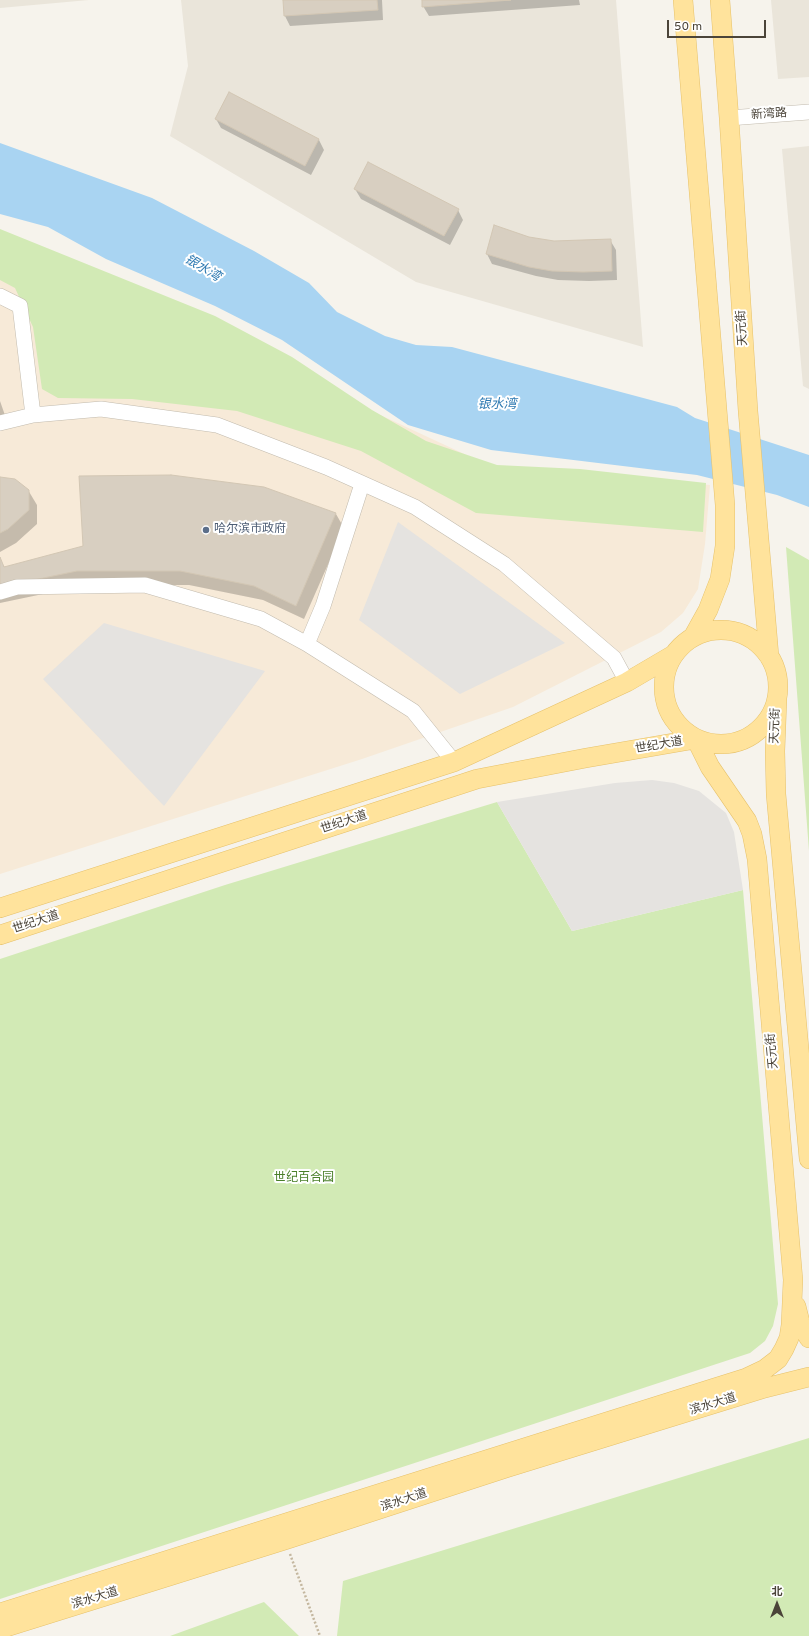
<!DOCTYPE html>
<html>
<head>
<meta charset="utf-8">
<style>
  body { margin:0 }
  #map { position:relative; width:809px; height:1636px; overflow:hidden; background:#f6f3ec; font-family:Overpass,"Noto Sans SC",sans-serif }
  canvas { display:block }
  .north { position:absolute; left:757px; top:1584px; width:40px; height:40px; -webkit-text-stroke:3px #fff; paint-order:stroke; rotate:0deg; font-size:11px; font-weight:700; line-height:16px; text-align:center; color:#4b4439 }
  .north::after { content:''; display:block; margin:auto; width:14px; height:18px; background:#4b4439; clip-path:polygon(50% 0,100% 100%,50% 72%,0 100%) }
  .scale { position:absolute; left:667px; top:20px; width:99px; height:18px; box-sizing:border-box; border:2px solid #4b4439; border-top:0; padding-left:5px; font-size:12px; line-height:14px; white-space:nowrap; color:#4b4439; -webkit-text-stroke:3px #fff; paint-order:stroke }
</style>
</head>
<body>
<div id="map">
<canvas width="809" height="1636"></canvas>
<div class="north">北</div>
<div class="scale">50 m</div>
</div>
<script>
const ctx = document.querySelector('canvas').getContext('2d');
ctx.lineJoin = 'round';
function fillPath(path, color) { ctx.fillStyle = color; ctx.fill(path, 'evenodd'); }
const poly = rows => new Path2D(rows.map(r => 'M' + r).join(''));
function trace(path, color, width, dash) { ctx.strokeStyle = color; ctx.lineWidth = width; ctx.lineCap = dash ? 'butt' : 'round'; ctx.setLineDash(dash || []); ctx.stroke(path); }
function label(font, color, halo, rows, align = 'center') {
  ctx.font = font + ' Overpass,"Noto Sans SC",sans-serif'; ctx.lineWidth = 4; ctx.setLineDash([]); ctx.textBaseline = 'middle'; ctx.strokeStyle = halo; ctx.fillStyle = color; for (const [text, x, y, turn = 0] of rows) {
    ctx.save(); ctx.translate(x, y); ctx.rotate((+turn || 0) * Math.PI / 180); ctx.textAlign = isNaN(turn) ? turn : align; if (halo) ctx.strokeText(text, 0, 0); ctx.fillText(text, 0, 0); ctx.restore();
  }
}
const residential = poly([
  [0,0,89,0,0,8],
  [181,0,616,0,643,347,416,282,170,136,188,66],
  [771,0,809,0,809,77,778,79],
  [809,146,809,389,803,386,782,149]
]);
const commercial = poly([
  [19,247,488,465,710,485,705,544,698,589,683,613,661,632,513,707,362,759,0,874,0,254]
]);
const green = poly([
  [0,229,215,316,292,357,372,410,426,441,497,465,580,469,706,483,703,532,476,513,361,451,237,411,132,399,58,398,42,389,33,327,15,288,0,280],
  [786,547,809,560,809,851],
  [497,802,572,931,743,890,778,1304,773,1326,765,1341,750,1353,0,1599,0,959,225,885],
  [809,1438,809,1636,337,1636,343,1581],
  [264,1602,299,1636,170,1636]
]);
const parking = poly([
  [398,522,565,643,460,694,359,620],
  [104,623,265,671,164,806,43,679],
  [652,780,674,783,699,791,726,813,734,832,743,890,572,931,497,802,615,783]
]);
const water = poly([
  [0,143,152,198,254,251,309,283,337,312,385,336,416,345,452,347,677,407,695,418,809,455,809,507,777,495,697,475,491,450,408,425,282,340,215,306,106,259,48,227,0,214]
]);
const shadow = poly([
  [284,0,382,0,383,20,290,26,285,16],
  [423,0,579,0,580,5,429,16,423,6],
  [229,93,319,140,324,150,311,175,221,128,216,119],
  [355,189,458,210,463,220,450,245,361,199],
  [495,226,529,238,554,242,610,240,616,250,617,280,589,281,558,280,536,276,492,264,487,254],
  [0,401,7,421,0,423],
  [0,478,28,490,37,505,37,524,16,543,0,552],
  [336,514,344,528,304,619,263,600,189,585,86,585,0,603,0,559,5,568]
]);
const building = poly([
  [283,0,377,0,378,10,284,16,283,0],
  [422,0,511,0,422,7,422,0],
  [229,92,319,139,305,166,215,119,229,92],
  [368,162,459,209,444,236,354,189,368,162],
  [494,225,529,237,554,241,611,239,612,271,583,272,552,271,529,267,486,254,494,225],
  [171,475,264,487,336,513,296,606,254,586,180,571,77,571,0,587,0,557,4,567,83,546,79,476,171,475],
  [0,477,15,479,29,490,29,510,8,529,0,533,0,477]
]);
const path = poly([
  [290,1554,320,1636]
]);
const minor = poly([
  [729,118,809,112],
  [0,296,20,306,33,415],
  [0,423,33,415,101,409,217,425,326,467,415,507,504,564,614,658,627,682],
  [0,592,17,587,145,585,261,619,307,644,413,711,454,762],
  [307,644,323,606,362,484]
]);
const major = poly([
  [683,0,725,505,725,546,720,579,708,610,693,637],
  [720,0,729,118,748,411,769,656],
  '664 687a57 57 0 1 1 114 0a57 57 0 1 1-114 0Z',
  [777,700,775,751,776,794,809,1159],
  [0,908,454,762,627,682,673,655],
  [0,935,477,779,586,758,696,739,710,767,747,821,752,834,757,859,793,1280,791,1325,789,1338,784,1349,778,1359,765,1369,746,1378,0,1613],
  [796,1306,800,1322,809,1338],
  [0,1629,285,1540,506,1468,765,1388,809,1377]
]);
const markers = [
  [206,530,4,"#5c6f8a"]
];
const streetNames = [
  ["新湾路",769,115,-4],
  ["天元街",743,328,-94],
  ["天元街",776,726,-88],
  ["世纪大道",659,746,-10],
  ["世纪大道",344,823,-18],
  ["世纪大道",36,923,-18],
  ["天元街",773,1051,-95],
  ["滨水大道",713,1405,-17],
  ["滨水大道",404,1501,-18],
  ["滨水大道",95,1599,-17]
];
const serviceNames = [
  ["哈尔滨市政府",214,530]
];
const parkNames = [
  ["世纪百合园",304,1179]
];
const waterNames = [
  ["银水湾",202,269,31],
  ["银水湾",497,405]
];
fillPath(residential, '#eae5da');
fillPath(commercial, '#f7ead8');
fillPath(green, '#d2eab5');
fillPath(parking, '#e5e3e0');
fillPath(water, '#a9d4f2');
fillPath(shadow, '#0003');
fillPath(building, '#d8cfc1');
trace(building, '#d3c7b4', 1);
trace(minor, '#c2bbae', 16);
trace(major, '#e6c16a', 20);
trace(path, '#c4b79f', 2.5, [2, 2]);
trace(minor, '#fff', 15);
trace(major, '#ffe39c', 19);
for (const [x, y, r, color] of markers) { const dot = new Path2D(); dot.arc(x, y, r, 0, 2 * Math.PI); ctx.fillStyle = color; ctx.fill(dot); trace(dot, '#fff', 1.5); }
label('12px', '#4b4439', '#fff', streetNames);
label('12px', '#4e5e75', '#fff', serviceNames, 'left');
label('12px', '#4a7f2a', '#fff', parkNames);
label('italic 13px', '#2e7ab2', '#fff', waterNames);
</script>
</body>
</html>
